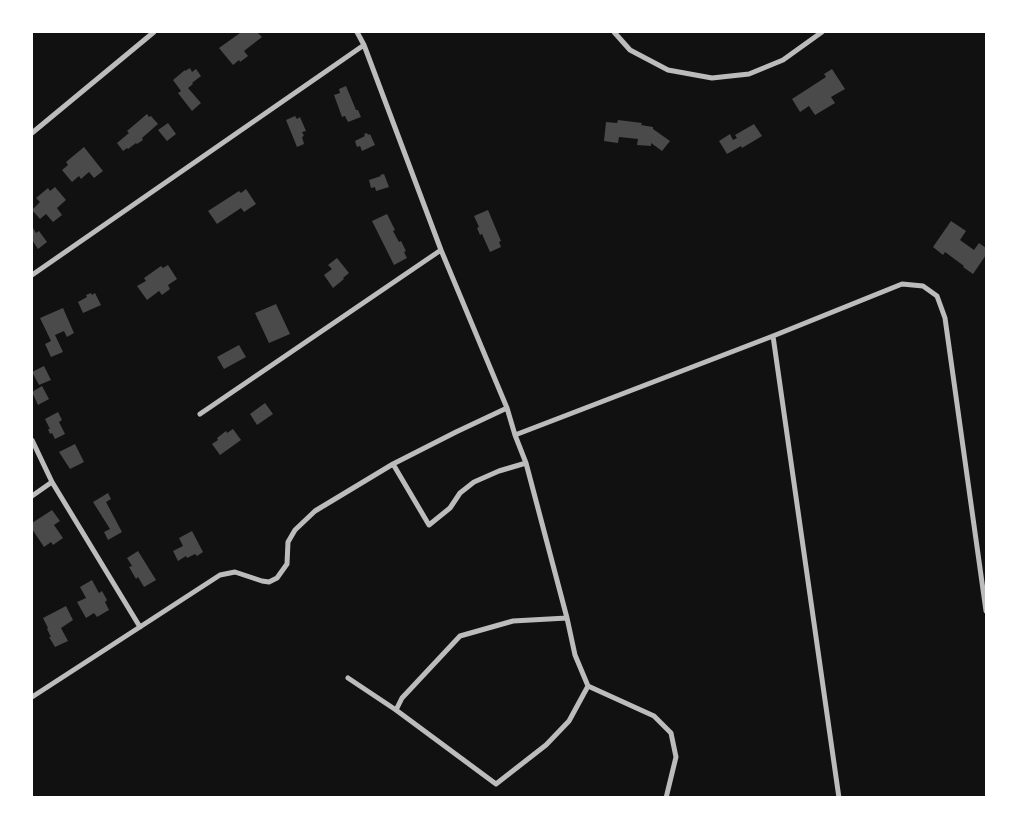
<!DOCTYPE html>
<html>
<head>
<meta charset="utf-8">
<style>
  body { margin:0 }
  #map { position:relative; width:1018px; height:829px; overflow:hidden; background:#111; font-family:Barlow,sans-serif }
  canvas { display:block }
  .frame { position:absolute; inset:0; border:33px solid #fff; pointer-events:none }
</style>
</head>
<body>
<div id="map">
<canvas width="1018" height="829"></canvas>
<div class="frame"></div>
</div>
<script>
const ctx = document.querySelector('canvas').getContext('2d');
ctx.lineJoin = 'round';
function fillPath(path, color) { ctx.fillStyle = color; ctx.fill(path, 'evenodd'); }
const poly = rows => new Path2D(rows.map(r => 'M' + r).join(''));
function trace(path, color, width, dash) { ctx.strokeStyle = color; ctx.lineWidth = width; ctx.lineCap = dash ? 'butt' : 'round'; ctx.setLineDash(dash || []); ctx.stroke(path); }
const building = poly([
  [238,32,257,32,262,37,244,51,248,56,240,62,239,60,233,65,219,48,240,33],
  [190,68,192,72,196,69,201,76,192,83,193,84,188,88,201,103,192,111,178,93,181,91,173,80,185,70,185,71],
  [832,69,845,89,831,97,835,103,815,115,809,106,800,112,792,99,826,77,824,74],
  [346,86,356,110,358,110,361,117,348,122,345,116,342,117,334,95,340,93,339,89],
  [147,114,149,117,151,116,158,124,142,138,143,140,137,144,136,143,128,149,127,148,123,151,117,143,129,133,127,131],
  [295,116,297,119,300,117,306,131,302,132,304,136,302,137,304,144,297,147,286,120],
  [618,120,642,123,641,125,653,127,653,129,670,141,662,151,651,143,651,146,637,145,638,139,619,137,618,143,604,141,606,122,617,123],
  [168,123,176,134,167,141,158,130],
  [754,124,762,136,742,148,741,146,727,154,719,141,730,134,733,140,737,138,735,135],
  [367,133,368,135,370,134,375,145,362,151,360,146,357,147,355,141,365,136,364,134],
  [84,147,103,171,94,178,89,172,81,179,79,176,72,182,62,170,68,165,66,162],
  [384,174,389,187,376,191,375,187,371,188,369,180,381,176,380,175],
  [55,187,66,200,57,208,62,215,53,222,46,214,40,219,32,210,40,202,36,198,48,188,50,191],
  [246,189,256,204,244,212,241,208,217,224,208,211,239,191,241,193],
  [488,210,501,241,499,242,501,247,490,252,482,234,480,235,477,228,479,227,474,216],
  [387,214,395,230,393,231,399,242,401,241,406,251,404,252,407,258,394,265,372,221],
  [951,221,966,231,960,240,974,250,979,243,986,248,986,255,973,274,963,267,964,266,945,252,943,255,933,247],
  [33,228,36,233,39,231,47,242,38,249,32,240,32,229],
  [337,258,349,273,343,278,344,279,333,288,324,275,332,269,328,265],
  [168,265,177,279,168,285,170,289,162,295,159,291,147,300,137,286,146,281,144,278,161,266,163,268],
  [91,293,92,295,95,293,101,305,83,313,78,302,87,297,86,295],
  [276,304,290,334,269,343,255,313],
  [63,308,74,333,67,337,64,331,55,335,63,352,51,357,45,344,51,341,40,318],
  [239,345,246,357,224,369,217,357],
  [44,366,51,380,39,385,32,372],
  [42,386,49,399,38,405,32,392],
  [265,403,273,414,257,425,250,414],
  [58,412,62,420,59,422,65,434,55,439,52,433,50,434,48,429,50,429,45,419],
  [233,429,241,440,220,455,212,444,218,440,217,438,226,431,227,433],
  [75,444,84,462,70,469,59,452],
  [108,493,111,499,106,502,122,532,108,540,104,532,110,529,93,502],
  [52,510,60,521,54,525,63,538,53,545,51,542,44,547,32,529,32,523],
  [192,531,203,552,197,556,195,554,187,558,186,556,178,561,173,551,183,546,179,538],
  [138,551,156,580,144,587,138,577,136,579,129,567,132,566,127,558],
  [92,580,99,593,102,591,107,600,105,602,109,610,97,617,94,613,86,618,77,602,86,598,80,587],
  [66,606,73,620,61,628,68,641,55,647,49,637,51,637,47,629,48,628,43,618]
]);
const minor = poly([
  [357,32,364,45,441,250,507,408,515,435,526,463,567,618,575,655,588,686],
  [614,32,630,50,668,70,712,78,749,74,783,60,822,32],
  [32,133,154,32],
  [32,275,364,45],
  [773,336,839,798],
  [200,414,441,250],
  [515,435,773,336,902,284,923,286,937,296,945,318,986,611],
  [32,440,52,482,140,627],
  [393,464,429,525,450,508,460,493,474,482,499,471,526,463],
  [32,496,52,482],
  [348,678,396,710,496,784,546,745,569,721,588,686],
  [588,686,654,716,671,733,676,757,666,798],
  [32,697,220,575,235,572,262,581,269,582,277,578,287,564,288,542,295,530,315,511,393,464,456,432,507,408],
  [396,710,402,698,460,636,513,621,567,618]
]);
fillPath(building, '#4a4a4a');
trace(minor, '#bcbcbc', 5);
</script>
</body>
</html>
